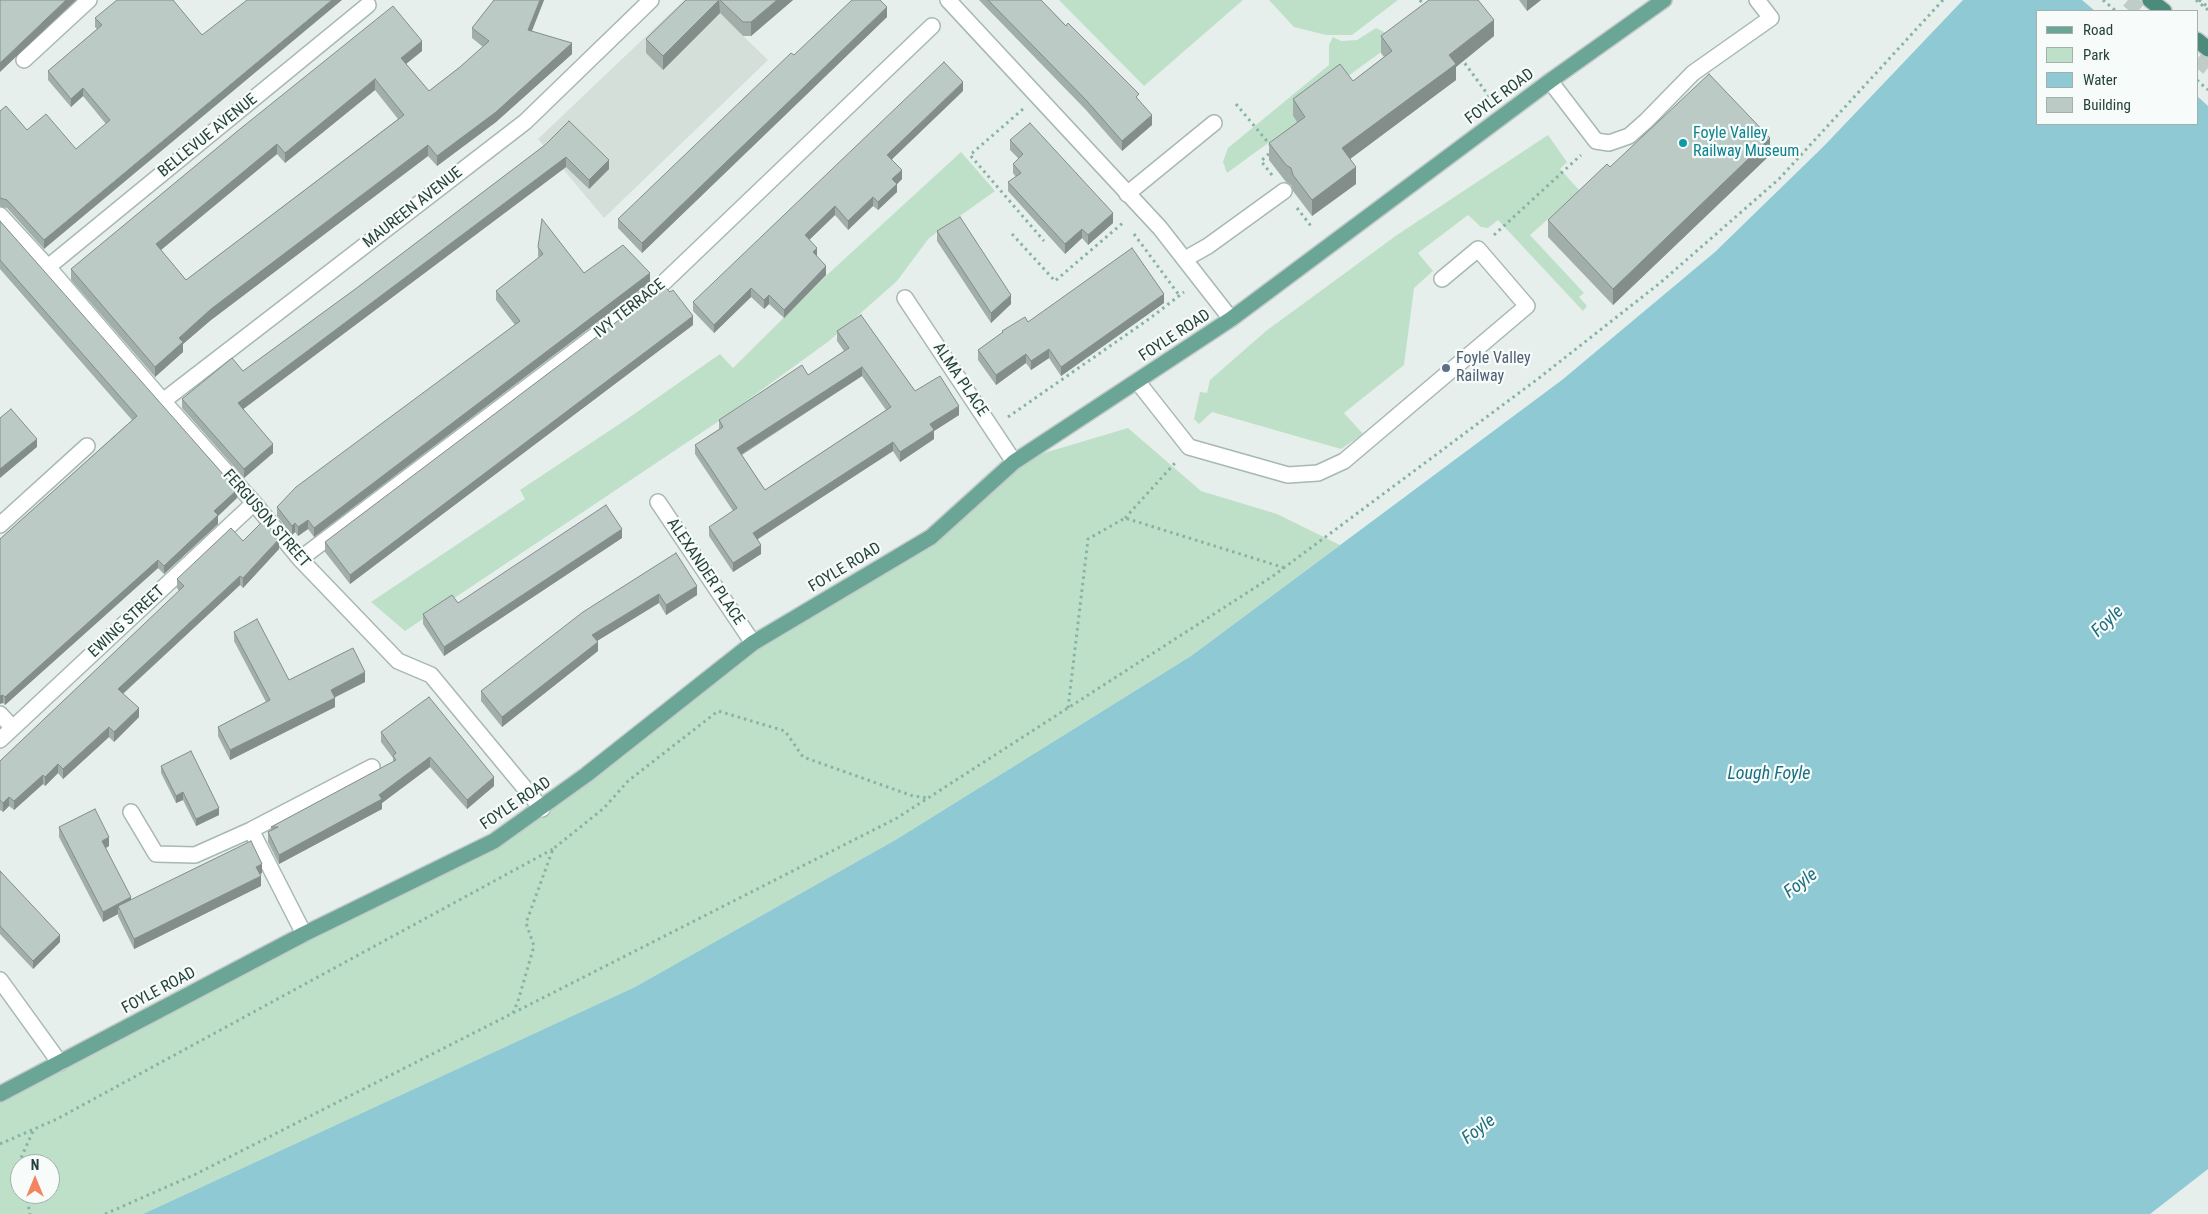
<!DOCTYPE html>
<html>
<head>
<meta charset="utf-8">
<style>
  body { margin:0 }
  #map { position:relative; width:2208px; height:1214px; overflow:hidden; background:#e6efeb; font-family:"Roboto Condensed",sans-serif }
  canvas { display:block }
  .legend { position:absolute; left:2036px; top:10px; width:162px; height:115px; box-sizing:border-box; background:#f7fbf9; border:1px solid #a3b1ad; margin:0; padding:6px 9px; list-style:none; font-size:15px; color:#24423a }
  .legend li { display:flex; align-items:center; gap:10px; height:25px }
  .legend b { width:25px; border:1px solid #a3b1ad }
  .north { position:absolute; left:10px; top:1154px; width:50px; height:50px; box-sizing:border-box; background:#f7fbf9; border:1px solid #a3b1ad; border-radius:50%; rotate:0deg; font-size:14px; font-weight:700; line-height:20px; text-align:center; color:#24423a }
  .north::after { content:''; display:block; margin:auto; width:18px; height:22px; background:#f4845f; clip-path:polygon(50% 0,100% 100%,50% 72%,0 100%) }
</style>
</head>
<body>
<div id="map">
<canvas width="2208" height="1214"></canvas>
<ul class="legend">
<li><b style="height:6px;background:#6aa596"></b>Road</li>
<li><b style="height:14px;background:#bfe0c8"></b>Park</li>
<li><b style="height:14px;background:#8ec9d4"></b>Water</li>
<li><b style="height:14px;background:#bbcac4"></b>Building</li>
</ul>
<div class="north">N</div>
</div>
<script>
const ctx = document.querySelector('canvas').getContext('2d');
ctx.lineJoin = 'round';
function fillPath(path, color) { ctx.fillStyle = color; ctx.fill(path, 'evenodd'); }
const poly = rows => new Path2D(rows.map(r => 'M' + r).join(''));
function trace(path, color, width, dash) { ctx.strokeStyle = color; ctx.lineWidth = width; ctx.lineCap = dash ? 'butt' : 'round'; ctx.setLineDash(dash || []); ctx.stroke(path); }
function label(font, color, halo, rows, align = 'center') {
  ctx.font = font + ' "Roboto Condensed",sans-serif'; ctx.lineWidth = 4.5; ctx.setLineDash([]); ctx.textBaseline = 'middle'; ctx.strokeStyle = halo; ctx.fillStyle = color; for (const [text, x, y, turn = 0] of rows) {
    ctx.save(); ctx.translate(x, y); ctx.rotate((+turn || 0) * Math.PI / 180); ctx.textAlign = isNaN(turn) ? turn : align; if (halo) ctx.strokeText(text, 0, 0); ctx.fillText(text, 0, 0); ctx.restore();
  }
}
const built = poly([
  [684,0,706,0,768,60,604,218,538,139]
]);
const green = poly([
  [1059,0,1243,0,1144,86],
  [1269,0,1398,0,1352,35,1326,35,1294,27],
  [1376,28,1386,33,1395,42,1293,116,1297,122,1227,173,1223,162,1228,148,1329,65,1329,45,1333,37,1341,41,1357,40],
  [1548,135,1567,162,1560,169,1580,191,1530,235,1584,293,1579,297,1587,306,1583,311,1498,220,1488,228,1481,227,1468,215,1418,253,1433,271,1414,288,1404,365,1344,413,1363,434,1341,449,1212,412,1199,424,1194,419,1200,392,1207,393,1210,380,1266,331,1397,235],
  [961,152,995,191,929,238,897,281,829,341,716,423,405,631,371,602,525,499,520,490,627,419,720,354,733,368,827,275],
  [1128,428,1201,491,1277,514,1340,545,1191,656,897,839,635,987,143,1214,0,1214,0,1094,494,841,753,643,931,537,1014,462],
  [20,1164,50,1164,50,1194,20,1194]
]);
const water = poly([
  [1963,0,2208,0,2208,1169,2150,1214,143,1214,635,987,897,839,1191,656,1562,380,1715,252,1824,146],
  [2037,11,2197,11,2197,124,2037,124]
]);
const pier = poly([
  [2082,0,2208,0,2208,106,2197,96,2197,11,2095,11]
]);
const trunkTunnel = poly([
  [2128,0,2141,11],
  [2197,59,2208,68]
]);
const path = poly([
  [1420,0,1426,8],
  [2103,0,2116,11],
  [2196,0,2208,10],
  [2199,0,2208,7],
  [1461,58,1491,99],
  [2197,80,2208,90],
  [1236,104,1271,146],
  [1023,109,970,155,1044,241],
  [1272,175,1261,161,1273,150],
  [1297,208,1311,226],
  [1012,234,1055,281,1125,221],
  [1134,234,1179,295],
  [1494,235,1581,155],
  [1008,417,1149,319,1184,292],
  [1125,518,1175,463],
  [1068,708,1088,539,1125,518,1285,568],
  [513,1013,518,1001,534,946,526,923,553,849,604,808,628,781,718,711,785,731,803,757,913,796,928,798],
  [0,1144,57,1119,553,849],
  [22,1164,21,1158,34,1129],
  [26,1194,30,1214],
  [105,1214,196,1174,897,818,1273,576,1539,378,1660,283,1779,179,1943,0]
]);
const service = poly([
  [24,60,89,0],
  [1550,81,1596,141,1609,143,1629,136,1646,121,1693,73,1771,18,1757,0],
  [1127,194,1214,123],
  [1185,259,1208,246,1284,191],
  [1137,381,1189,447,1288,475,1318,473,1344,461,1527,306,1478,249,1442,279]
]);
const minor = poly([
  [948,0,1160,228,1231,319],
  [0,215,48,267,163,401,254,503,300,559,398,661,431,675,542,809],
  [48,267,368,5],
  [905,298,1014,462],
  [163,401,525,122,651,0],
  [658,502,753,643],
  [0,525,87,446],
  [300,559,658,288,932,26],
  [0,714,13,728],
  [0,740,254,503],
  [131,812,156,854,195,855,251,830,372,767],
  [251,830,304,934],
  [0,980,60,1063]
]);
const primary = poly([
  [0,1094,304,934,494,841,586,775,753,643,931,537,1014,462,1231,319,1550,81,1664,0]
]);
const trunk = poly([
  [2150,0,2164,11],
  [2197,40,2208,49]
]);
const wall = poly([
  [173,0,44,249,7,208,0,207,0,111,27,130,76,149,106,124,83,96,71,107,48,80,48,71,97,29,95,27,95,18],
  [493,0,544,0,532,31,572,54,496,122,437,166,428,156,211,320,183,344,183,352,155,377,71,280,71,269,240,129,422,51,406,64,429,91,460,67,483,47,472,38,472,28,494,1],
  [375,90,398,119,186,280,161,250,277,154,285,163],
  [686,0,793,0,751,36,743,36,720,13,663,70,646,53,646,39],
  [979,0,1041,0,1139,100,1152,125,1122,151,1086,110],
  [1519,0,1541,0,1527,11],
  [887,17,642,253,618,228,618,219,794,55],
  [1381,36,1494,36,1456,67,1456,80,1350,159,1356,184,1312,216,1293,191,1291,185,1286,182,1269,160,1269,143,1297,122,1293,116,1293,99,1353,81,1384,57,1381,53],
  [963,91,892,159,902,179,897,184,897,192,878,210,873,206,848,230,835,215,809,240,826,275,784,318,769,304,764,309,751,297,714,333,693,311,693,302],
  [1010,140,1113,223,1088,245,1082,238,1065,254,1008,191,1008,182,1016,177,1013,173,1013,164,1019,159,1010,150],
  [545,145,609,169,589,189,566,167,243,409,273,453,244,478,182,408,182,399,243,371,354,290],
  [1770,155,1613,305,1548,237,1548,220,1610,167],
  [0,221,237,498,218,516,218,524,164,574,158,568,5,705,3,703,0,539,132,420,0,269],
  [937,231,1011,304,991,323,937,241],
  [538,247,584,273,650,282,314,537,308,529,298,536,295,532,292,535,277,516,277,507,515,325,496,300,496,291,539,258,538,256],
  [1164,303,1061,376,1049,358,1031,370,1026,363,996,385,978,360,978,350,1002,333,1002,331,1028,322],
  [693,325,350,584,325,552,325,542],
  [837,331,915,391,959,415,934,431,934,439,900,462,893,451,758,539,761,554,733,572,709,536,709,527,733,511,695,454,695,445,719,429,719,420,808,375,844,351,837,341],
  [862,376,886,410,765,490,742,455],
  [622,538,444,656,423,624,423,614,458,603],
  [243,541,279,549,243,588,240,585,123,694,139,717,114,742,109,737,63,779,58,773,45,786,43,784,14,810,9,806,3,812,0,810,0,761,179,591,177,588,177,579],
  [676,553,697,595,666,615,659,603,597,641,598,651,502,727,481,701,481,691],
  [234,632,289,680,365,682,334,698,335,707,230,760,218,736,218,727,266,702,234,641],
  [381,732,494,786,467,809,430,767,382,803,382,809,279,864,268,842,268,832,271,830,271,827,393,762,393,758,381,742],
  [161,766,219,815,196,826,183,800,176,803,161,773],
  [59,827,109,846,106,848,131,900,262,873,260,875,261,886,134,949,118,916,118,914,103,922,59,837],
  [0,871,60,942,33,969,0,934]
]);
const shadedWall = poly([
  [66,0,76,0,0,72,0,63],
  [332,0,342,0,44,249,44,240],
  [540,0,544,0,528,40,528,30],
  [719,0,720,13,663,70,663,56],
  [777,0,793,0,751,36,751,22],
  [1527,0,1541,0,1527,11],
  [887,7,887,17,642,253,642,243],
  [1494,20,1494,36,1456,67,1456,80,1342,165,1342,148,1449,55],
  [422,41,422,51,401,68,401,58],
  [572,43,572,54,496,122,437,166,437,156],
  [375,79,375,90,285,163,285,153],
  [963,82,963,91,887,164,887,155],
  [83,88,83,96,71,107,71,99],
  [1152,115,1152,125,1122,151,1122,141],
  [1770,138,1770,155,1613,305,1613,289],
  [277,144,277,154,156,254,156,244],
  [428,145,428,156,211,320,183,344,183,352,155,377,155,367,179,338,211,309],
  [566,157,566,167,238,413,238,403],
  [609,160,609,169,589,189,589,180],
  [1356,167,1356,184,1312,216,1312,200],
  [902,170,902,179,897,184,897,192,878,210,878,202,892,179],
  [873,197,873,206,848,230,848,221],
  [835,206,835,215,805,244,805,235],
  [1113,213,1113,223,1088,245,1088,235],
  [1082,229,1082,238,1065,254,1065,244],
  [817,248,817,257,813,252],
  [826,266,826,275,784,318,784,310],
  [650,273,650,282,314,537,314,528],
  [751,288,751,297,714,333,714,325],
  [1164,294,1164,303,1061,376,1061,367],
  [769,295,769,304,764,309,764,300],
  [1011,295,1011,304,991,323,991,313],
  [693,316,693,325,350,584,350,575],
  [1049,349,1049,358,1031,370,1031,361],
  [1026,354,1026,363,996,385,996,375],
  [862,367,862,376,737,457,737,448],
  [959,406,959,415,934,431,934,439,900,462,900,452,930,424],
  [37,439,37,447,0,478,0,469],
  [893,442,893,451,753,542,753,533],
  [273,444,273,453,244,478,244,469],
  [237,490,237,498,218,516,218,524,164,574,164,566,214,511],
  [308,520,308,529,298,536,298,527],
  [295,523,295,532,292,535,292,526],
  [622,529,622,538,444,656,444,647],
  [279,539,279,549,243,588,243,578],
  [761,545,761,554,733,572,733,563],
  [158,560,158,568,5,705,5,697],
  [240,576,240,585,118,698,118,689],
  [697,586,697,595,666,615,666,605],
  [659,594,659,603,592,644,592,635],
  [598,642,598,651,502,727,502,717],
  [365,672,365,682,331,699,331,690],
  [3,695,3,703,0,704,0,696],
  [335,698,335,707,230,760,230,750],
  [139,708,139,717,114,742,114,732],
  [109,727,109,737,63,779,63,769],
  [430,757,430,767,382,803,382,809,279,864,279,855,379,795],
  [58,764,58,773,45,786,45,777],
  [43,775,43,784,14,810,14,801],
  [494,777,494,786,467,809,467,800],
  [183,792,183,800,176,803,176,796],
  [9,797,9,806,3,812,3,803],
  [219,808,219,815,196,826,196,819],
  [109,837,109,846,102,850,102,841],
  [262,864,262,873,256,877,256,867],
  [261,876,261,886,134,949,134,939],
  [131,897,131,907,118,906,118,914,103,922,103,912],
  [60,935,60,942,33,969,33,961]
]);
const building = poly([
  [0,0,66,0,0,63,0,0],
  [117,0,173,0,202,35,247,0,332,0,44,240,7,200,0,198,0,111,6,106,27,130,46,114,76,149,110,120,83,88,71,99,48,71,102,25,95,18,117,0],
  [494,0,540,0,528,30,572,43,496,112,437,156,428,145,211,309,179,338,183,342,155,367,71,269,240,129,393,6,422,41,401,58,429,91,460,67,489,41,472,28,494,0],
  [375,79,404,115,186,280,156,244,277,144,285,153,375,79],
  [686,0,719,0,663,56,646,39,686,0],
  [720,0,777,0,751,22,743,22,720,0],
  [852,0,880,0,887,7,642,243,618,219,791,53,794,55,852,0],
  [988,0,1041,0,1066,26,1068,23,1139,94,1136,97,1152,115,1122,141,1086,100,988,0],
  [1429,0,1478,0,1494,20,1449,55,1456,64,1342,148,1356,167,1312,200,1293,175,1291,168,1286,165,1269,143,1305,117,1293,99,1340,64,1353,81,1392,51,1381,36,1429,0],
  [944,62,963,82,887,155,902,170,892,179,897,184,878,202,873,197,848,221,835,206,805,235,817,248,813,252,826,266,784,310,769,295,764,300,751,288,714,325,693,302,944,62],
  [1709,74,1770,138,1613,289,1548,220,1607,164,1610,167,1709,74],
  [569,121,609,160,589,180,566,157,238,403,273,444,244,469,182,399,232,358,243,371,354,290,545,145,569,121],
  [1030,123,1113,213,1088,235,1082,229,1065,244,1008,182,1021,173,1013,164,1023,154,1010,140,1030,123],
  [960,217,1011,295,991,313,937,231,960,217],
  [542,219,584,273,623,245,650,273,314,528,308,520,298,527,295,523,292,526,277,507,296,487,520,321,496,291,543,254,538,247,542,219],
  [0,221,237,490,214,511,218,515,164,566,158,560,5,697,3,695,0,696,0,539,137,416,0,260,0,221],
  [1132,248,1164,294,1061,367,1049,349,1031,361,1026,354,996,375,978,350,1003,332,1002,331,1025,317,1028,322,1132,248],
  [664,286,670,292,673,290,693,316,350,575,325,542,664,286],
  [861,315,915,391,940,376,959,406,930,424,934,430,900,452,893,442,753,533,761,545,733,563,709,527,737,508,695,445,723,427,719,420,802,365,808,375,849,348,837,331,861,315],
  [862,367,891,407,765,490,737,448,862,367],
  [11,409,37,439,0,469,0,418,11,409],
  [606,505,622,529,444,647,423,614,452,595,458,603,606,505],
  [264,520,279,539,243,578,240,576,118,689,139,708,114,732,109,727,63,769,58,764,45,777,43,775,14,801,9,797,3,803,0,800,0,761,184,586,177,579,231,528,243,541,264,520],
  [676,553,697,586,666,605,659,594,592,635,598,642,502,717,481,691,583,612,676,553],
  [257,619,289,680,353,648,365,672,331,690,335,698,230,750,218,727,270,700,234,632,257,619],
  [429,697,494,777,467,800,430,757,379,795,382,799,279,855,268,832,278,827,271,827,396,760,393,756,396,753,381,732,429,697],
  [191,751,219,808,196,819,183,792,176,796,161,766,191,751],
  [95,809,109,837,102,841,131,897,103,912,59,827,95,809],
  [251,841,262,864,256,867,261,876,134,939,118,906,251,841],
  [0,871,60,935,33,961,0,926,0,871]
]);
const markers = [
  [1683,143,5,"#0f9aa8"],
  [1446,368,5,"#5c6f8a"]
];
const streetNames = [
  ["FOYLE ROAD",1500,97,-37],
  ["BELLEVUE AVENUE",208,136,-39],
  ["MAUREEN AVENUE",413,208,-38],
  ["IVY TERRACE",630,309,-38],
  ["FOYLE ROAD",1175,336,-33],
  ["ALMA PLACE",960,380,56],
  ["FERGUSON STREET",266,519,49],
  ["FOYLE ROAD",845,568,-31],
  ["ALEXANDER PLACE",705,572,56],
  ["EWING STREET",127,622,-43],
  ["FOYLE ROAD",516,804,-34],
  ["FOYLE ROAD",159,991,-28]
];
const cultureNames = [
  ["Foyle Valley",1693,134],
  ["Railway Museum",1693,152]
];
const serviceNames = [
  ["Foyle Valley",1456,359],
  ["Railway",1456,377]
];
const waterNames = [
  ["Foyle",2108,622,-44],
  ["Lough Foyle",1769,774],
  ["Foyle",1801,884,-37],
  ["Foyle",1479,1130,-37]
];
fillPath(built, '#d4dfda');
fillPath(green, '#bfe0c8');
fillPath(water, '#8ec9d4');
fillPath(pier, '#e6efeb');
trace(trunkTunnel, '#bfccc8', 15, [15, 8]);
trace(service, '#a8b8b2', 18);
trace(minor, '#a8b8b2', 18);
trace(primary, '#c2cac8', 18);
trace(trunk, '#c2cac8', 18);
trace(path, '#86b3a5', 3, [2.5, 4]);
trace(service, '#fff', 15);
trace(minor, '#fff', 15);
trace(primary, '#6aa596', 15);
trace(trunk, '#4c8a7c', 15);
fillPath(wall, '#a1aea9');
fillPath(shadedWall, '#838d89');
fillPath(building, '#bbcac4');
trace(building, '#838d89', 1);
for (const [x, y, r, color] of markers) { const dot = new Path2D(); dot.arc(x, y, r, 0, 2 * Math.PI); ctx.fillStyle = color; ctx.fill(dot); trace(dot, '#f7fbf9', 2); }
label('16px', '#24423a', '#f7fbf9', streetNames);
label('16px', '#0d838f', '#f7fbf9', cultureNames, 'left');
label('16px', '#4e5e75', '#f7fbf9', serviceNames, 'left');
label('italic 18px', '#1c6f80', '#f7fbf9', waterNames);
</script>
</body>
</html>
